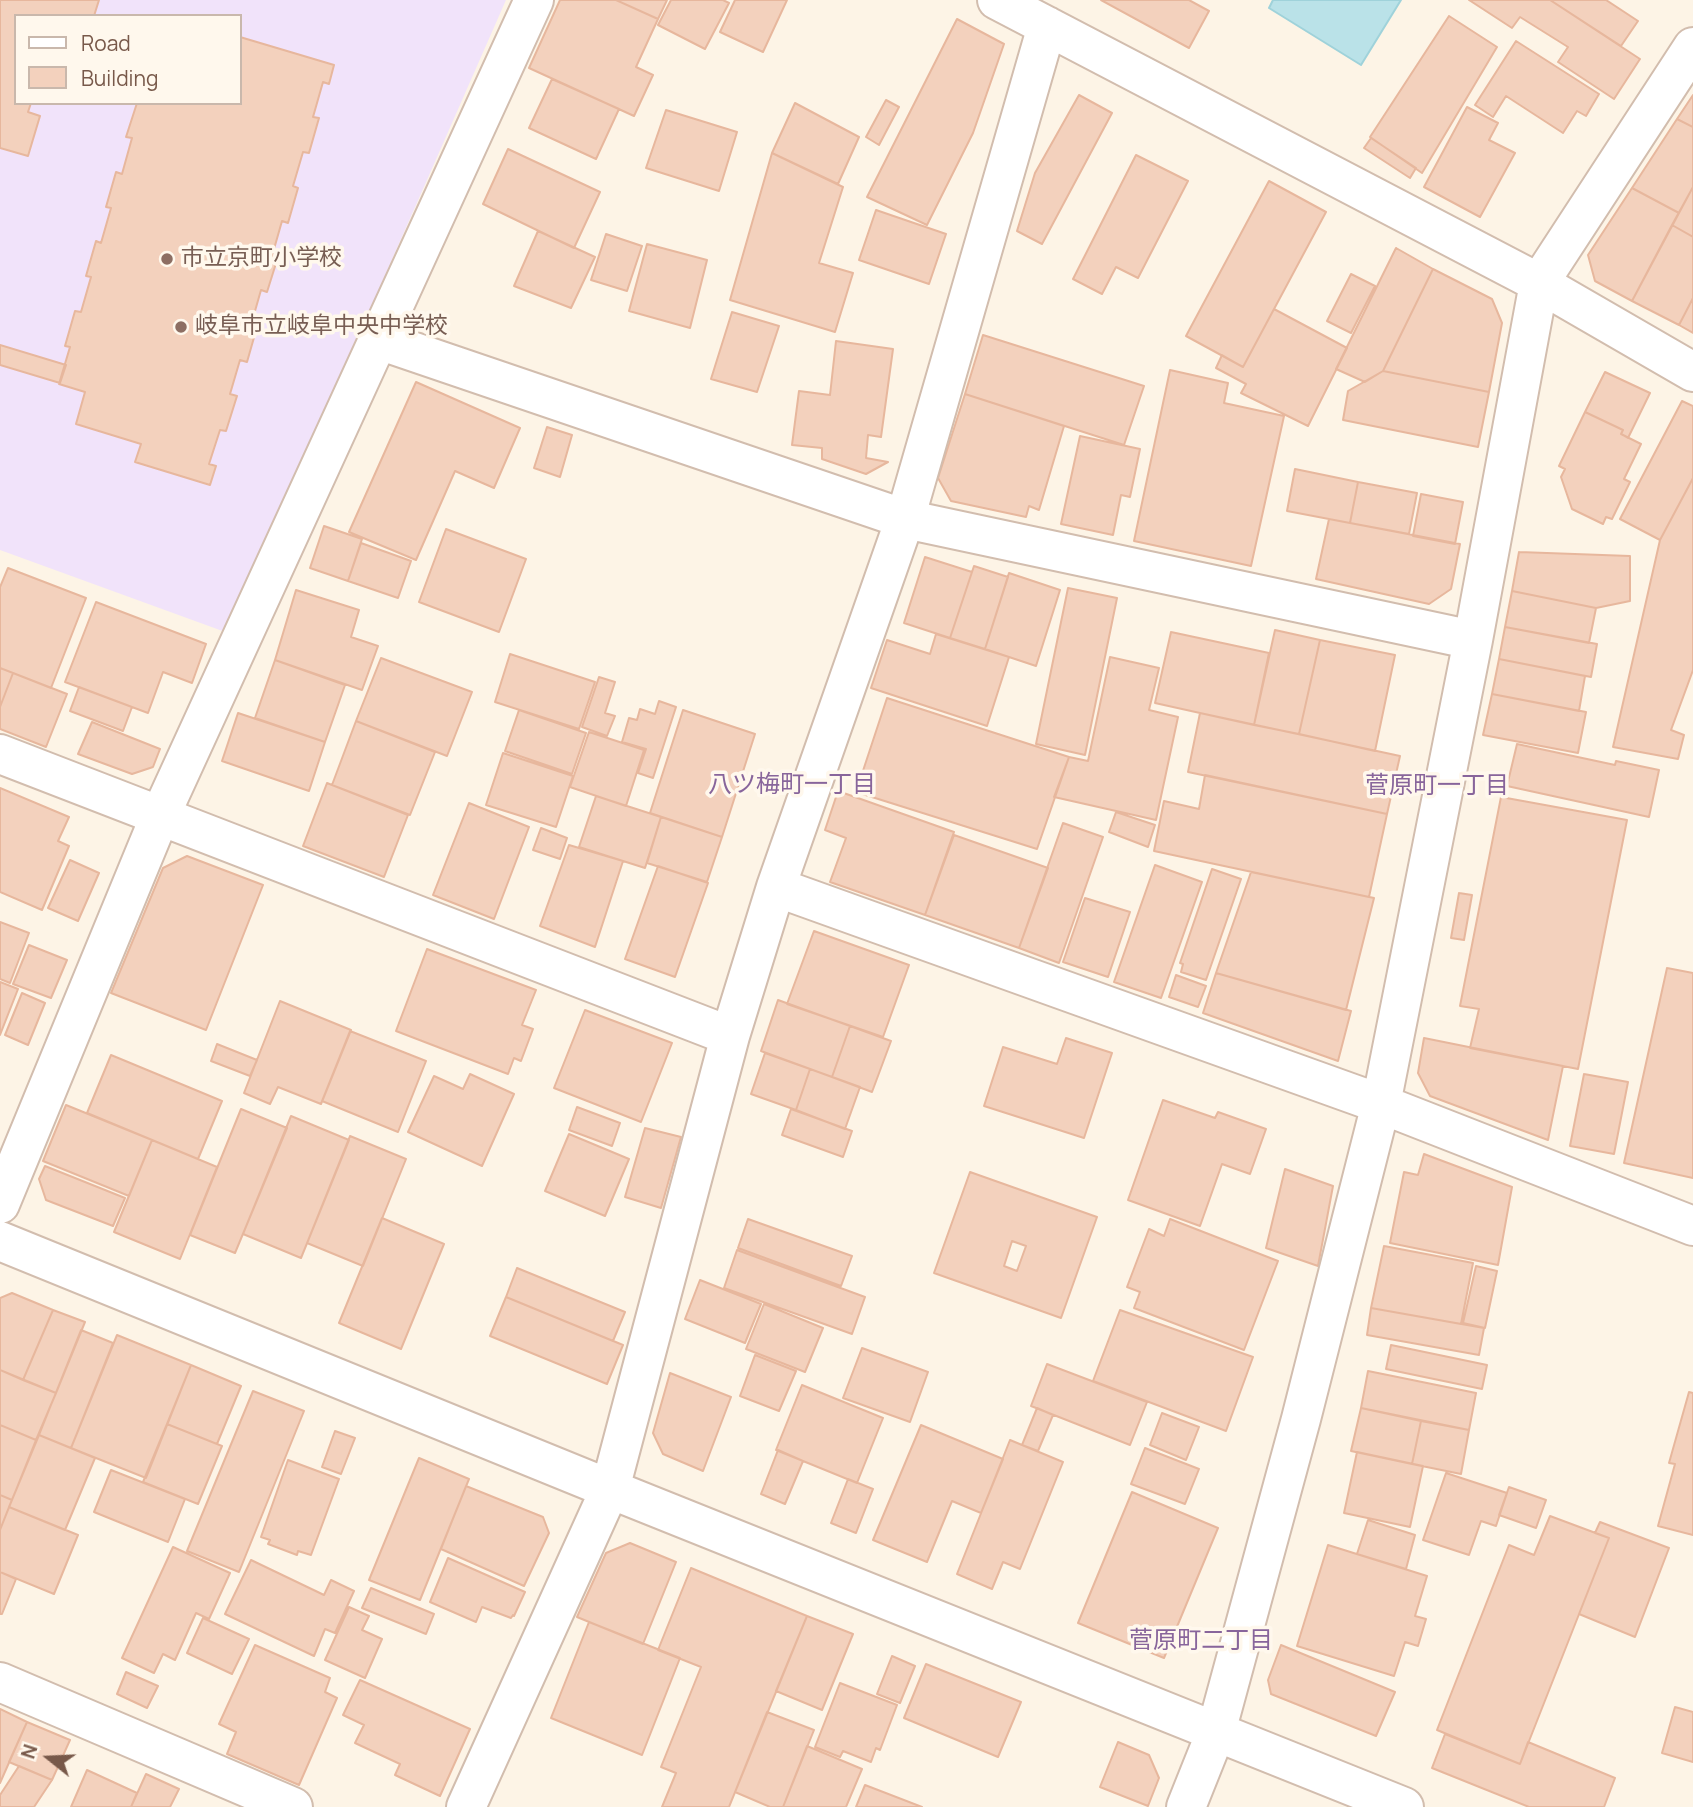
<!DOCTYPE html>
<html>
<head>
<meta charset="utf-8">
<style>
  body { margin:0 }
  #map { position:relative; width:1693px; height:1807px; overflow:hidden; background:#fdf4e6; font-family:Manrope,sans-serif }
  canvas { display:block }
  .legend { position:absolute; left:14px; top:14px; width:228px; height:91px; box-sizing:border-box; background:#fff8ed; border:2px solid #c9b8ac; margin:0; padding:9px 12px; list-style:none; font-size:21px; color:#78594a }
  .legend li { display:flex; align-items:center; gap:14px; height:35px }
  .legend b { width:35px; border:2px solid #c9b8ac }
  .north { position:absolute; left:14px; top:1723px; width:70px; height:70px; -webkit-text-stroke:5px #fff8ed; paint-order:stroke; rotate:288deg; font-size:19px; font-weight:700; line-height:28px; text-align:center; color:#78594a }
  .north::after { content:''; display:block; margin:auto; width:24px; height:32px; background:#78594a; clip-path:polygon(50% 0,100% 100%,50% 72%,0 100%) }
</style>
</head>
<body>
<div id="map">
<canvas width="1693" height="1807"></canvas>
<ul class="legend">
<li><b style="height:9px;background:#fff"></b>Road</li>
<li><b style="height:19px;background:#f3d1bd"></b>Building</li>
</ul>
<div class="north">N</div>
</div>
<script>
const ctx = document.querySelector('canvas').getContext('2d');
ctx.lineJoin = 'round';
function fillPath(path, color) { ctx.fillStyle = color; ctx.fill(path, 'evenodd'); }
const poly = rows => new Path2D(rows.map(r => 'M' + r).join(''));
function trace(path, color, width, dash) { ctx.strokeStyle = color; ctx.lineWidth = width; ctx.lineCap = dash ? 'butt' : 'round'; ctx.setLineDash(dash || []); ctx.stroke(path); }
function label(font, color, halo, rows, align = 'center') {
  ctx.font = font + ' Manrope,"Noto Sans JP",sans-serif'; ctx.lineWidth = 7; ctx.setLineDash([]); ctx.textBaseline = 'middle'; ctx.strokeStyle = halo; ctx.fillStyle = color; for (const [text, x, y, turn = 0] of rows) {
    ctx.save(); ctx.translate(x, y); ctx.rotate((+turn || 0) * Math.PI / 180); ctx.textAlign = isNaN(turn) ? turn : align; if (halo) ctx.strokeText(text, 0, 0); ctx.fillText(text, 0, 0); ctx.restore();
  }
}
const education = poly([
  [0,0,506,0,228,633,0,550],
  [16,16,240,16,240,103,16,103]
]);
const water = poly([
  [1273,0,1401,0,1361,65,1269,8,1273,0]
]);
const building = poly([
  [0,0,99,0,94,16,16,16,16,103,31,103,28,112,40,116,28,156,0,148,0,0],
  [560,0,616,0,658,19,636,67,653,75,634,116,529,68,560,0],
  [616,0,667,0,658,19,616,0],
  [671,0,723,0,729,3,705,49,658,25,671,0],
  [735,0,787,0,763,52,720,32,735,0],
  [1101,0,1189,0,1209,11,1189,48,1101,0],
  [1469,0,1550,0,1640,59,1614,99,1558,62,1568,47,1520,17,1512,28,1469,0],
  [1550,0,1606,0,1638,21,1621,46,1550,0],
  [1449,16,1497,47,1422,173,1370,137,1449,16],
  [957,19,1004,44,973,133,927,225,867,197,957,19],
  [240,37,334,65,329,84,323,82,313,117,319,118,309,153,303,152,293,186,298,188,288,223,282,221,272,256,278,257,267,292,261,290,251,325,257,327,247,362,240,360,230,394,237,396,226,431,220,430,209,464,216,466,210,485,135,462,141,444,76,424,85,392,59,384,70,347,65,346,75,311,81,312,91,277,86,276,96,241,101,243,111,208,106,207,116,172,122,174,132,138,126,137,137,103,240,103,240,37],
  [1516,41,1599,94,1586,116,1577,111,1563,133,1506,96,1493,117,1475,105,1516,41],
  [552,79,619,109,596,159,529,128,552,79],
  [1079,95,1112,113,1042,244,1017,231,1035,173,1079,95],
  [1693,95,1693,127,1677,119,1693,95],
  [886,100,899,107,879,145,866,137,886,100],
  [795,103,859,137,838,184,772,153,795,103],
  [1467,107,1498,123,1489,140,1515,153,1480,217,1424,187,1467,107],
  [666,110,737,132,719,191,646,168,666,110],
  [1677,119,1693,127,1693,187,1679,213,1632,188,1677,119],
  [1371,138,1416,168,1410,178,1364,148,1371,138],
  [508,149,600,192,574,248,483,204,508,149],
  [772,153,843,187,819,263,853,273,835,332,730,300,772,153],
  [1136,155,1188,181,1138,278,1116,267,1102,294,1073,279,1136,155],
  [1269,181,1326,212,1243,367,1186,336,1269,181],
  [1693,187,1693,237,1672,225,1693,187],
  [1632,188,1679,213,1632,301,1595,281,1588,255,1632,188],
  [876,210,946,234,929,284,859,260,876,210],
  [1672,225,1693,237,1693,298,1679,325,1632,301,1672,225],
  [538,231,595,257,571,308,514,286,538,231],
  [606,234,642,246,627,291,591,280,606,234],
  [647,244,707,260,690,328,629,311,647,244],
  [1396,248,1433,269,1383,371,1365,382,1336,369,1396,248],
  [1433,269,1492,299,1502,323,1489,392,1383,371,1433,269],
  [1351,274,1375,286,1351,333,1327,321,1351,274],
  [1693,298,1693,333,1679,325,1693,298],
  [1274,309,1347,348,1308,426,1241,393,1246,384,1216,368,1222,355,1243,367,1274,309],
  [732,312,779,326,757,392,711,379,732,312],
  [983,335,1144,386,1124,445,965,394,983,335],
  [836,341,893,349,881,437,868,435,866,458,888,462,866,474,822,459,822,448,792,445,799,391,830,395,836,341],
  [0,345,66,365,60,383,0,365,0,345],
  [1170,370,1228,383,1224,403,1284,416,1251,566,1134,541,1170,370],
  [1383,371,1489,392,1478,447,1343,420,1348,391,1383,371],
  [1605,372,1650,393,1628,438,1621,434,1623,430,1585,412,1605,372],
  [416,382,520,428,494,488,455,471,416,560,349,532,416,382],
  [965,394,1064,426,1039,510,1029,506,1026,517,951,501,938,478,965,394],
  [1682,401,1693,406,1693,478,1660,540,1620,519,1682,401],
  [1585,412,1623,430,1621,434,1641,444,1624,479,1630,482,1612,519,1606,517,1603,524,1572,509,1561,477,1565,469,1559,466,1585,412],
  [547,427,572,435,560,477,534,468,547,427],
  [1080,436,1140,449,1130,497,1121,495,1113,535,1061,524,1080,436],
  [1295,469,1358,482,1350,523,1287,511,1295,469],
  [1693,478,1693,670,1671,730,1684,735,1678,759,1613,747,1660,540,1693,478],
  [1358,482,1417,493,1409,534,1350,523,1358,482],
  [1421,494,1463,502,1455,544,1413,536,1421,494],
  [1329,519,1460,544,1451,589,1429,604,1316,579,1329,519],
  [324,526,362,539,348,581,310,568,324,526],
  [446,529,526,559,499,632,419,602,446,529],
  [361,543,411,561,398,598,348,581,361,543],
  [1519,552,1630,556,1630,601,1596,608,1512,591,1519,552],
  [925,557,972,572,950,638,904,623,925,557],
  [974,566,1008,577,985,649,950,638,974,566],
  [8,568,86,598,51,688,0,668,0,587,8,568],
  [1009,573,1060,590,1036,666,985,649,1009,573],
  [1068,588,1117,598,1085,755,1036,744,1068,588],
  [296,590,359,610,351,637,378,646,362,690,275,660,296,590],
  [1512,591,1596,608,1589,643,1505,627,1512,591],
  [96,602,206,644,192,683,163,672,148,713,65,682,96,602],
  [1505,627,1597,644,1591,677,1499,659,1505,627],
  [1275,630,1320,640,1299,734,1254,725,1275,630],
  [1171,632,1269,653,1254,725,1155,703,1171,632],
  [936,634,1009,657,987,726,871,688,887,640,930,654,936,634],
  [1320,640,1395,655,1375,751,1299,734,1320,640],
  [510,654,595,682,579,729,495,702,510,654],
  [1110,657,1159,668,1149,710,1178,717,1156,820,1054,797,1069,757,1088,761,1110,657],
  [381,658,472,692,447,756,356,721,381,658],
  [1499,659,1585,676,1579,711,1492,694,1499,659],
  [275,660,345,685,325,742,255,718,275,660],
  [0,668,13,673,0,707,0,668],
  [13,673,67,694,46,747,0,729,0,707,13,673],
  [599,677,615,682,605,713,615,716,607,736,582,727,599,677],
  [79,687,132,707,123,731,70,711,79,687],
  [1492,694,1586,712,1578,753,1483,735,1492,694],
  [887,698,1069,757,1037,849,856,792,887,698],
  [659,701,676,707,653,778,638,773,646,749,622,742,629,718,637,720,640,709,655,714,659,701],
  [519,710,586,733,572,774,505,751,519,710],
  [683,710,755,734,722,837,650,813,683,710],
  [238,713,325,742,309,791,222,761,238,713],
  [1200,713,1400,756,1387,814,1188,772,1200,713],
  [356,721,435,752,410,815,332,785,356,721],
  [92,722,160,749,153,767,132,774,78,754,92,722],
  [589,732,644,750,626,806,570,787,589,732],
  [1517,744,1615,765,1616,761,1659,770,1649,817,1507,786,1517,744],
  [503,753,573,776,556,827,486,805,503,753],
  [1205,775,1387,814,1369,897,1154,851,1164,801,1199,809,1205,775],
  [327,783,408,815,384,877,303,846,327,783],
  [0,788,69,817,58,841,69,846,42,910,0,892,0,788],
  [838,791,954,832,925,915,830,882,846,838,825,830,838,791],
  [596,796,661,817,645,868,579,847,596,796],
  [1501,797,1627,820,1578,1069,1470,1048,1479,1009,1460,1006,1501,797],
  [469,803,529,827,494,919,433,895,469,803],
  [1116,812,1155,825,1148,847,1109,832,1116,812],
  [661,817,722,837,707,882,647,863,661,817],
  [1063,823,1103,837,1059,963,1019,948,1063,823],
  [541,828,567,838,560,859,533,850,541,828],
  [954,835,1048,868,1019,948,925,915,954,835],
  [569,845,623,861,595,947,540,926,569,845],
  [187,856,263,885,206,1030,111,993,163,868,187,856],
  [70,860,99,873,78,921,48,908,70,860],
  [1155,865,1202,882,1161,998,1114,982,1155,865],
  [658,866,708,883,675,977,625,959,658,866],
  [1212,869,1241,879,1206,980,1181,972,1183,964,1180,963,1212,869],
  [1251,872,1374,898,1346,1010,1216,973,1251,872],
  [1459,893,1472,895,1464,940,1451,938,1459,893],
  [1085,898,1130,912,1108,977,1063,962,1085,898],
  [0,922,29,933,10,983,0,979,0,922],
  [814,931,909,965,883,1037,787,1004,814,931],
  [29,945,67,960,51,998,13,984,29,945],
  [427,949,536,990,522,1025,533,1029,521,1061,514,1058,508,1074,396,1031,427,949],
  [1667,968,1693,973,1693,1178,1624,1163,1667,968],
  [1216,973,1351,1011,1338,1061,1203,1013,1216,973],
  [1176,975,1206,986,1198,1007,1169,997,1176,975],
  [0,982,18,989,0,1035,0,982],
  [22,993,45,1003,28,1045,5,1035,22,993],
  [778,1000,850,1026,832,1077,761,1051,778,1000],
  [280,1001,351,1030,321,1104,278,1087,270,1104,244,1093,280,1001],
  [585,1010,672,1043,641,1122,554,1088,585,1010],
  [850,1026,891,1041,872,1092,832,1077,850,1026],
  [350,1031,426,1061,398,1132,322,1101,350,1031],
  [1066,1038,1112,1053,1084,1138,984,1106,1003,1047,1057,1064,1066,1038],
  [1424,1038,1563,1066,1548,1140,1430,1096,1418,1073,1424,1038],
  [217,1044,257,1060,250,1076,211,1061,217,1044],
  [765,1053,810,1069,796,1110,751,1094,765,1053],
  [111,1055,222,1101,198,1159,87,1113,111,1055],
  [810,1069,860,1087,845,1129,796,1110,810,1069],
  [470,1074,514,1094,482,1166,408,1132,434,1076,463,1089,470,1074],
  [1584,1074,1628,1082,1614,1154,1570,1146,1584,1074],
  [1163,1100,1215,1118,1218,1112,1266,1129,1250,1174,1222,1164,1200,1226,1128,1200,1163,1100],
  [66,1105,152,1140,129,1196,43,1161,66,1105],
  [577,1107,620,1123,612,1146,569,1130,577,1107],
  [241,1109,287,1128,235,1253,190,1235,241,1109],
  [791,1109,852,1131,843,1157,782,1135,791,1109],
  [291,1116,349,1140,301,1258,243,1234,291,1116],
  [645,1128,681,1137,661,1208,625,1197,645,1128],
  [569,1134,629,1159,605,1216,545,1191,569,1134],
  [350,1136,406,1159,363,1266,307,1243,350,1136],
  [152,1140,217,1167,180,1259,114,1232,152,1140],
  [1424,1154,1512,1187,1498,1265,1390,1243,1404,1172,1418,1175,1424,1154],
  [45,1166,125,1198,113,1226,46,1200,39,1179,45,1166],
  [1285,1169,1333,1186,1318,1266,1266,1248,1285,1169],
  [970,1172,1097,1217,1061,1318,934,1273,970,1172],
  [1012,1241,1026,1246,1017,1271,1004,1266,1012,1241],
  [382,1218,444,1244,401,1349,339,1323,382,1218],
  [748,1219,852,1256,841,1286,738,1248,748,1219],
  [1170,1219,1278,1261,1244,1350,1134,1308,1140,1292,1127,1287,1149,1229,1164,1236,1170,1219],
  [1384,1246,1473,1263,1461,1324,1371,1308,1384,1246],
  [737,1250,865,1297,852,1334,724,1288,737,1250],
  [1476,1266,1497,1271,1485,1328,1463,1323,1476,1266],
  [517,1268,625,1312,613,1341,506,1297,517,1268],
  [700,1280,761,1304,745,1343,685,1319,700,1280],
  [12,1293,53,1310,23,1380,0,1370,0,1298,12,1293],
  [506,1297,623,1345,607,1384,490,1336,506,1297],
  [764,1304,823,1328,805,1372,746,1349,764,1304],
  [1371,1308,1484,1328,1479,1355,1367,1335,1371,1308],
  [53,1310,85,1322,56,1393,23,1380,53,1310],
  [1120,1310,1253,1357,1226,1431,1093,1381,1120,1310],
  [81,1330,113,1343,71,1448,39,1435,81,1330],
  [117,1335,191,1365,146,1478,71,1448,117,1335],
  [1391,1345,1487,1365,1482,1389,1386,1369,1391,1345],
  [862,1348,928,1372,910,1422,843,1398,862,1348],
  [755,1355,796,1371,779,1411,740,1396,755,1355],
  [1047,1364,1147,1402,1130,1445,1031,1406,1047,1364],
  [191,1365,241,1386,217,1444,167,1424,191,1365],
  [0,1370,56,1393,36,1440,0,1425,0,1370],
  [1368,1371,1476,1393,1469,1430,1361,1408,1368,1371],
  [670,1373,731,1397,703,1471,663,1454,653,1433,670,1373],
  [802,1385,883,1418,857,1483,776,1450,802,1385],
  [253,1391,304,1411,239,1572,187,1551,253,1391],
  [1689,1392,1693,1393,1693,1535,1658,1526,1675,1464,1669,1463,1689,1392],
  [1037,1408,1053,1415,1038,1451,1022,1445,1037,1408],
  [1361,1408,1421,1421,1412,1464,1351,1451,1361,1408],
  [1162,1413,1199,1427,1186,1460,1150,1445,1162,1413],
  [1421,1421,1469,1430,1461,1474,1412,1464,1421,1421],
  [167,1424,222,1446,198,1504,143,1482,167,1424],
  [0,1425,36,1440,12,1500,0,1495,0,1425],
  [921,1425,1003,1459,981,1513,952,1501,927,1562,873,1540,921,1425],
  [335,1431,355,1438,341,1474,322,1467,335,1431],
  [39,1435,95,1458,65,1530,9,1507,39,1435],
  [1010,1440,1063,1462,1020,1569,1003,1562,992,1589,957,1574,1010,1440],
  [1145,1448,1199,1469,1185,1504,1131,1484,1145,1448],
  [778,1450,803,1461,785,1504,761,1494,778,1450],
  [1357,1452,1423,1466,1410,1527,1344,1513,1357,1452],
  [419,1458,469,1479,420,1600,369,1580,419,1458],
  [288,1460,339,1479,311,1555,298,1551,297,1555,268,1544,270,1540,261,1537,288,1460],
  [111,1470,185,1499,168,1542,94,1512,111,1470],
  [1446,1473,1507,1493,1496,1526,1481,1521,1469,1555,1423,1540,1446,1473],
  [848,1479,873,1489,856,1533,831,1523,848,1479],
  [466,1486,543,1517,549,1533,524,1586,441,1549,466,1486],
  [1509,1487,1546,1500,1536,1528,1499,1515,1509,1487],
  [1132,1492,1218,1528,1164,1658,1078,1623,1132,1492],
  [0,1495,12,1500,0,1530,0,1495],
  [9,1507,78,1535,54,1594,0,1572,0,1530,9,1507],
  [1550,1516,1609,1538,1520,1764,1437,1730,1509,1545,1534,1555,1550,1516],
  [1368,1520,1415,1535,1406,1569,1357,1554,1368,1520],
  [1600,1522,1669,1548,1635,1637,1579,1614,1609,1538,1595,1533,1600,1522],
  [630,1543,676,1562,643,1644,577,1617,606,1553,630,1543],
  [1328,1545,1427,1576,1415,1616,1426,1619,1418,1646,1405,1642,1394,1676,1297,1646,1328,1545],
  [173,1547,230,1573,209,1619,196,1613,175,1660,163,1654,154,1673,122,1658,173,1547],
  [448,1558,525,1592,514,1616,513,1615,511,1618,482,1607,476,1622,430,1602,448,1558],
  [251,1560,324,1595,331,1580,354,1591,335,1633,325,1629,314,1656,225,1614,251,1560],
  [691,1568,807,1616,729,1807,662,1807,676,1773,661,1767,701,1667,658,1650,691,1568],
  [0,1572,16,1579,2,1614,0,1614,0,1572],
  [371,1588,434,1614,426,1634,362,1608,371,1588],
  [349,1607,369,1616,362,1630,382,1639,365,1678,325,1660,349,1607],
  [807,1616,853,1634,822,1710,776,1691,807,1616],
  [203,1618,249,1639,232,1674,187,1653,203,1618],
  [589,1622,680,1658,642,1755,551,1718,589,1622],
  [255,1645,330,1678,325,1692,337,1698,299,1785,227,1754,236,1732,219,1724,255,1645],
  [1281,1645,1395,1692,1376,1736,1271,1694,1268,1680,1281,1645],
  [892,1656,915,1666,900,1703,877,1694,892,1656],
  [926,1664,1021,1702,998,1757,904,1718,926,1664],
  [126,1672,158,1686,147,1708,117,1694,126,1672],
  [360,1680,470,1729,440,1796,395,1775,400,1764,355,1743,364,1725,343,1715,360,1680],
  [840,1683,897,1705,880,1750,876,1748,871,1762,843,1751,840,1757,815,1747,840,1683],
  [1675,1707,1693,1712,1693,1762,1662,1753,1675,1707],
  [0,1709,27,1722,0,1783,0,1709],
  [767,1712,814,1730,783,1807,770,1807,735,1792,767,1712],
  [27,1722,70,1740,52,1780,9,1762,27,1722],
  [1445,1734,1520,1764,1528,1742,1615,1778,1604,1807,1529,1807,1432,1768,1445,1734],
  [1118,1742,1149,1755,1159,1778,1148,1806,1100,1787,1118,1742],
  [807,1746,862,1769,846,1807,783,1807,807,1746],
  [19,1766,52,1780,34,1807,0,1807,0,1795,19,1766],
  [87,1770,137,1793,131,1807,71,1807,87,1770],
  [146,1774,179,1789,170,1807,131,1807,146,1774],
  [865,1785,922,1807,856,1807,865,1785]
]);
const minor = poly([
  [997,0,1539,283,1693,372],
  [379,340,905,519,1473,640],
  [0,754,730,1036],
  [776,887,1381,1104,1693,1226],
  [0,1204,160,816,534,0],
  [0,1241,610,1489,1404,1807],
  [0,1682,293,1807],
  [466,1807,610,1489,730,1036,776,887,905,519,1047,26],
  [1186,1807,1216,1732,1301,1419,1381,1104,1473,640,1539,283,1693,47]
]);
const markers = [
  [167,259,7,"#8d6e63"],
  [181,327,7,"#8d6e63"]
];
const educationNames = [
  ["市立京町小学校",181,259],
  ["岐阜市立岐阜中央中学校",195,327]
];
const neighbourhoodNames = [
  ["八ツ梅町一丁目",792,785],
  ["菅原町一丁目",1437,786],
  ["菅原町二丁目",1201,1641]
];
fillPath(education, '#f1e3fa');
fillPath(water, '#bae2e8');
trace(water, '#9fd2da', 2);
fillPath(building, '#f3d1bd');
trace(building, '#e7b79d', 2);
trace(minor, '#d2bdae', 42);
trace(minor, '#fff', 38);
for (const [x, y, r, color] of markers) { const dot = new Path2D(); dot.arc(x, y, r, 0, 2 * Math.PI); ctx.fillStyle = color; ctx.fill(dot); trace(dot, '#fff8ed', 2.5); }
label('23px', '#785e54', '#fff8ed', educationNames, 'left');
label('24px', '#88659b', '#fff8ed', neighbourhoodNames);
</script>
</body>
</html>
